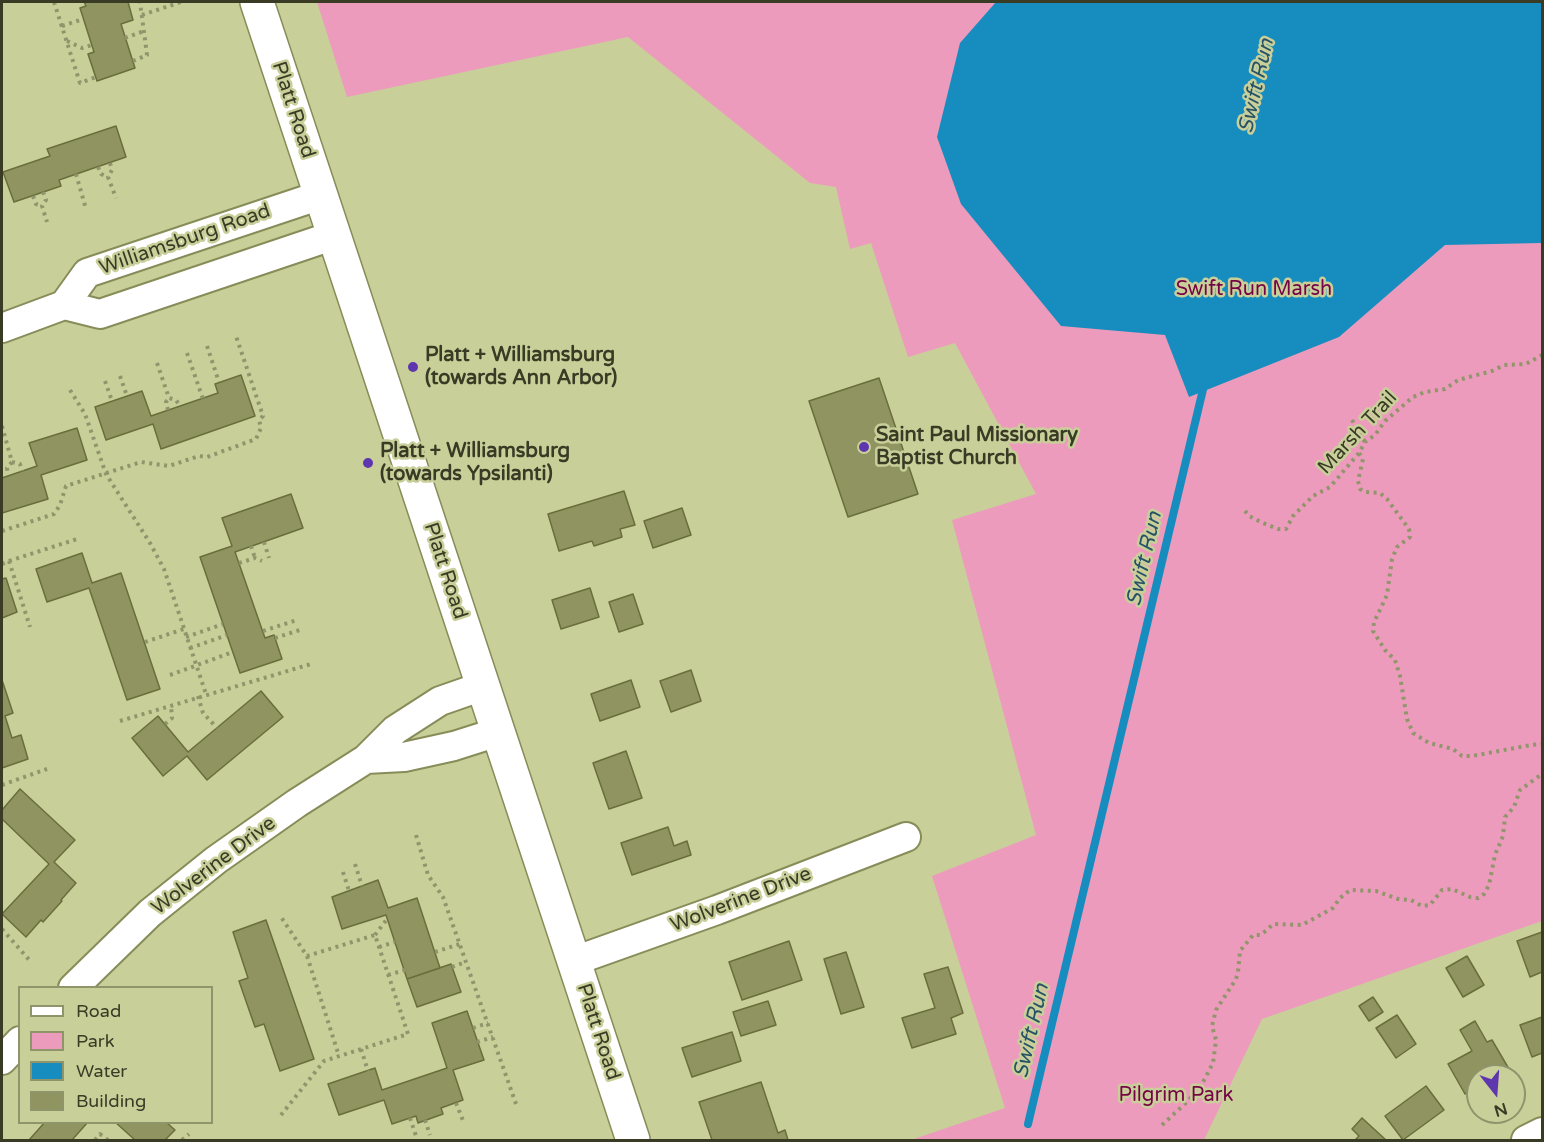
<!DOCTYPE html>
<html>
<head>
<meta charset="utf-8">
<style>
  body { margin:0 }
  #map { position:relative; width:1544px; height:1142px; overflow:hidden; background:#c9cf99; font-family:"Varela Round",sans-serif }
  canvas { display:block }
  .frame { position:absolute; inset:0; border:3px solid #393b25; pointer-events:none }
  .legend { position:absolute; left:18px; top:986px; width:195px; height:138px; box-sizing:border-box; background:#c9cf99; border:2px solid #8f946b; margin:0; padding:8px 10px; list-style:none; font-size:18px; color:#393b25 }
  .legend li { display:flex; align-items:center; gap:12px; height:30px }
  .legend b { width:30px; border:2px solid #8f946b }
  .north { position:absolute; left:1466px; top:1064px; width:60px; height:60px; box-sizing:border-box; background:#c9cf99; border:2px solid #8f946b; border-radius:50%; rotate:163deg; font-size:16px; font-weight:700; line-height:24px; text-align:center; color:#393b25 }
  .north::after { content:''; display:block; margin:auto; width:21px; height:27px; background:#5e36ae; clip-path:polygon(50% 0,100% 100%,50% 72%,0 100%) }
</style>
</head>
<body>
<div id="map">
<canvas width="1544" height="1142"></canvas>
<div class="frame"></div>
<ul class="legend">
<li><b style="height:8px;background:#fff"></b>Road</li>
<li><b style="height:16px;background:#ed9bbd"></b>Park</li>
<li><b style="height:16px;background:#168dbe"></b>Water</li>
<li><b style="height:16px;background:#8f9460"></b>Building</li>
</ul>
<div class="north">N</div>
</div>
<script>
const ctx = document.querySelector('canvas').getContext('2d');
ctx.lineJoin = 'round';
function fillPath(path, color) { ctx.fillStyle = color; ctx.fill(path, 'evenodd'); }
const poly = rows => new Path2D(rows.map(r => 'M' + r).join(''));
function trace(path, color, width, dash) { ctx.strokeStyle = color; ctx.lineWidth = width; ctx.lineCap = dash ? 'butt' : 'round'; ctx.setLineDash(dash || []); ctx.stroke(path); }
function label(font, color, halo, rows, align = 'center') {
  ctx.font = font + ' "Varela Round",sans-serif'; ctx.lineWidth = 5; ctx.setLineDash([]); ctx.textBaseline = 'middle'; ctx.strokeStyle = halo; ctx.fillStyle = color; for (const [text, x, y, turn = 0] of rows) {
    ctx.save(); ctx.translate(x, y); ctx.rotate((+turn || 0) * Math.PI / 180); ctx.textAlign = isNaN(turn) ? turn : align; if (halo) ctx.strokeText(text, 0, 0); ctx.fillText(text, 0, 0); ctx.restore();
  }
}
const green = poly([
  [317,2,1542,2,1542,921,1262,1019,1204,1140,911,1140,1005,1108,932,876,1036,835,952,520,1036,494,955,343,908,357,871,243,850,249,836,187,810,183,628,37,347,97]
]);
const water = poly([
  [996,2,1542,2,1542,243,1445,245,1339,337,1189,397,1165,335,1061,326,961,204,937,137,960,43]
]);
const stream = poly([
  [1028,1124,1205,381]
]);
const building = poly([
  [84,2,128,2,133,20,121,24,135,68,97,81,88,54,94,52,80,8,86,6,84,2],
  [116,126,126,157,59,180,61,186,14,202,3,172,50,156,47,149,116,126],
  [241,375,255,416,161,449,153,424,106,440,95,407,142,391,151,416,218,393,215,384,241,375],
  [879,378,918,494,848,517,809,401,879,378],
  [77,428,87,460,41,475,48,499,2,513,2,478,37,466,29,443,77,428],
  [624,491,635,525,620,529,622,537,594,546,592,541,559,551,548,514,624,491],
  [291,494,303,528,235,552,265,638,274,635,282,659,240,673,200,557,232,546,222,518,291,494],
  [682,508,691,535,653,548,644,521,682,508],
  [82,553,92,583,121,573,160,689,127,700,89,588,47,602,36,569,82,553],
  [6,578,17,612,2,618,2,579,6,578],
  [590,588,599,617,561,629,552,600,590,588],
  [633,594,643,624,619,632,609,602,633,594],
  [691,670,701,701,671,712,660,681,691,670],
  [2,680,13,713,5,716,12,738,21,735,28,759,2,768,2,680],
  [631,680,640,707,600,721,591,694,631,680],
  [261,691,283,717,207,780,187,756,163,776,132,738,158,716,188,752,261,691],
  [626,751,642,798,609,809,593,763,626,751],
  [20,789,75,840,54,862,76,883,61,900,62,901,43,922,41,920,26,937,2,914,49,864,2,819,2,810,20,789],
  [668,827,674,846,687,841,691,855,632,875,621,843,668,827],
  [378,880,388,908,417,898,440,968,407,979,386,915,342,929,332,897,378,880],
  [266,920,314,1059,280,1071,264,1024,255,1027,239,981,248,978,233,932,266,920],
  [1542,932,1542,972,1530,977,1517,941,1542,932],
  [789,941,802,980,742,1000,729,962,789,941],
  [846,952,864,1007,841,1014,824,959,846,952],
  [1467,956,1484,985,1463,997,1446,968,1467,956],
  [451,964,461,992,417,1007,407,979,451,964],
  [948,967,963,1013,951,1018,956,1034,912,1048,902,1018,935,1008,924,974,948,967],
  [1373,997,1383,1012,1369,1021,1359,1006,1373,997],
  [768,1001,776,1025,741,1036,733,1012,768,1001],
  [467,1011,484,1060,453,1070,463,1100,441,1108,443,1114,418,1123,416,1116,392,1124,384,1100,339,1115,328,1084,375,1068,382,1090,447,1068,432,1023,467,1011],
  [1397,1015,1416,1044,1396,1058,1376,1028,1397,1015],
  [1542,1017,1542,1053,1532,1057,1520,1025,1542,1017],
  [1475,1021,1487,1042,1492,1040,1509,1069,1496,1076,1478,1076,1478,1086,1465,1094,1448,1064,1472,1051,1460,1030,1475,1021],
  [732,1032,741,1061,692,1077,682,1048,732,1032],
  [761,1082,778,1133,785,1130,788,1140,712,1140,699,1102,761,1082],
  [1426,1086,1444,1110,1403,1140,1385,1116,1426,1086],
  [1362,1118,1386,1140,1355,1140,1359,1136,1352,1129,1362,1118],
  [45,1122,88,1122,72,1140,29,1140,45,1122],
  [115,1122,166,1122,175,1130,165,1140,135,1140,115,1122]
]);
const path = poly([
  [54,2,80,83,96,77],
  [142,15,181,2],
  [62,26,83,19],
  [125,38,144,31],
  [67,41,82,48,92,45],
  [133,61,147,55,140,2],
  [110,163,112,170,108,177,116,198],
  [98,167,101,174,108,177],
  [76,174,86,209],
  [43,192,46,200,42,206,47,222],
  [33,196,36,204,42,206],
  [207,346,219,382],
  [187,353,203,399],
  [157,363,169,398,176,400,180,406],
  [120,376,127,396],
  [105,381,112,401],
  [70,390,85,414,106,474,150,543,164,569,206,694],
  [168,410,166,402,169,398],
  [1352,420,1365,442],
  [2,426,12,462,7,468,8,475],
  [1359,453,1363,459,1358,481,1360,489,1365,492,1380,493,1387,499,1409,529,1410,537,1397,547,1392,559,1387,595,1374,622,1373,631,1385,650,1395,660,1400,676,1407,719,1413,733,1429,743,1453,749,1462,756,1472,756,1531,745,1542,744],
  [12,462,20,464,22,471],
  [1245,511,1249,516,1263,523,1278,529,1286,529,1293,516,1313,496,1330,487,1359,453,1365,442,1375,435,1385,421,1413,397,1425,392,1445,389,1458,380,1492,371,1504,365,1526,364,1542,355],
  [2,531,54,514,60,505,66,486,141,462,169,466,199,456,207,457,256,439,261,428,259,420,263,416,236,336],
  [264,542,269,558],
  [251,546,255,558],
  [9,561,77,539],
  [239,563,255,558,262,561],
  [2,564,9,561,30,627],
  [263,631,297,620],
  [186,637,223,624],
  [275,638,300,630],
  [145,642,184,629],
  [190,648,227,635],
  [170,675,233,652],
  [198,696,203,713,217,728],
  [120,721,311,664],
  [165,724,172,718,171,705],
  [2,785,47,769],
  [416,835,428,875,443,897,516,1104],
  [355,864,362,886],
  [343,872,349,891],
  [2,929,31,962],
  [375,935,387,919],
  [379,947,395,942],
  [435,952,460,944],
  [307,956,339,1056],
  [452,967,466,962],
  [388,975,405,970],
  [473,1028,488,1023],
  [477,1042,493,1037],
  [361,1049,368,1071],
  [456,1103,464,1123],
  [281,1115,324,1061,408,1034,375,935,307,956,281,917],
  [410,1118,417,1139],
  [425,1120,430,1135],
  [1162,1125,1188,1101,1202,1084,1213,1063,1216,1040,1212,1026,1216,1010,1236,979,1238,972,1240,951,1253,935,1260,935,1267,930,1273,924,1302,925,1333,908,1340,898,1350,890,1376,891,1398,899,1411,900,1422,906,1430,905,1442,890,1452,889,1470,897,1478,898,1484,894,1489,885,1495,855,1503,836,1505,817,1514,807,1520,790,1542,774],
  [95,1140,100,1134,108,1140],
  [182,1140,189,1134]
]);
const minor = poly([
  [64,305,87,273,321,195],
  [2,328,64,305,100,314,335,235],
  [366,759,404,757,454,746,498,732],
  [574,961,717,910,906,837],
  [73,988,150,913,216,860,297,803,366,759,395,730,440,701,483,686],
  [2,1060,20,1041],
  [1526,1140,1542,1132]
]);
const secondary = poly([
  [257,2,633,1140]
]);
const markers = [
  [413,367,6,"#5e36ae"],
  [864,447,6,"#5e36ae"],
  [368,463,6,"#5e36ae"]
];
const streetNames = [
  ["Platt Road",293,110,72],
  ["Williamsburg Road",185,240,-19],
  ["Marsh Trail",1358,433,-47],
  ["Platt Road",445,571,72],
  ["Wolverine Drive",214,866,-37],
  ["Wolverine Drive",741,900,-21],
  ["Platt Road",598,1032,72]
];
const parkNames = [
  ["Swift Run Marsh",1254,290],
  ["Pilgrim Park",1176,1096]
];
const poiNames = [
  ["Platt + Williamsburg",425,356],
  ["(towards Ann Arbor)",425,379],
  ["Saint Paul Missionary",876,436],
  ["Baptist Church",876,459],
  ["Platt + Williamsburg",380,452],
  ["(towards Ypsilanti)",380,475]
];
const waterNames = [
  ["Swift Run",1257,86,-77],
  ["Swift Run",1145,559,-77],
  ["Swift Run",1032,1031,-77]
];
fillPath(green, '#ed9bbd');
fillPath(water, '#168dbe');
trace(stream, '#168dbe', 8);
fillPath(building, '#8f9460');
trace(building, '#696e3b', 1.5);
trace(minor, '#878c58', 32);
trace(secondary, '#878c58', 36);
trace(path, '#91956c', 4, [3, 4.5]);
trace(minor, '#fff', 28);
trace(secondary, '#fff', 33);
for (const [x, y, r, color] of markers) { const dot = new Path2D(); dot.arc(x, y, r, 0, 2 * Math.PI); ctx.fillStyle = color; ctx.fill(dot); trace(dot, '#c9cf99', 2); }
label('20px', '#393b25', '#c9cf99', streetNames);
label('20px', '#750346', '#c9cf99', parkNames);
label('bold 20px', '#393b25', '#c9cf99', poiNames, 'left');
label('italic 21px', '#265167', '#c9cf99', waterNames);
</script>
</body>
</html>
